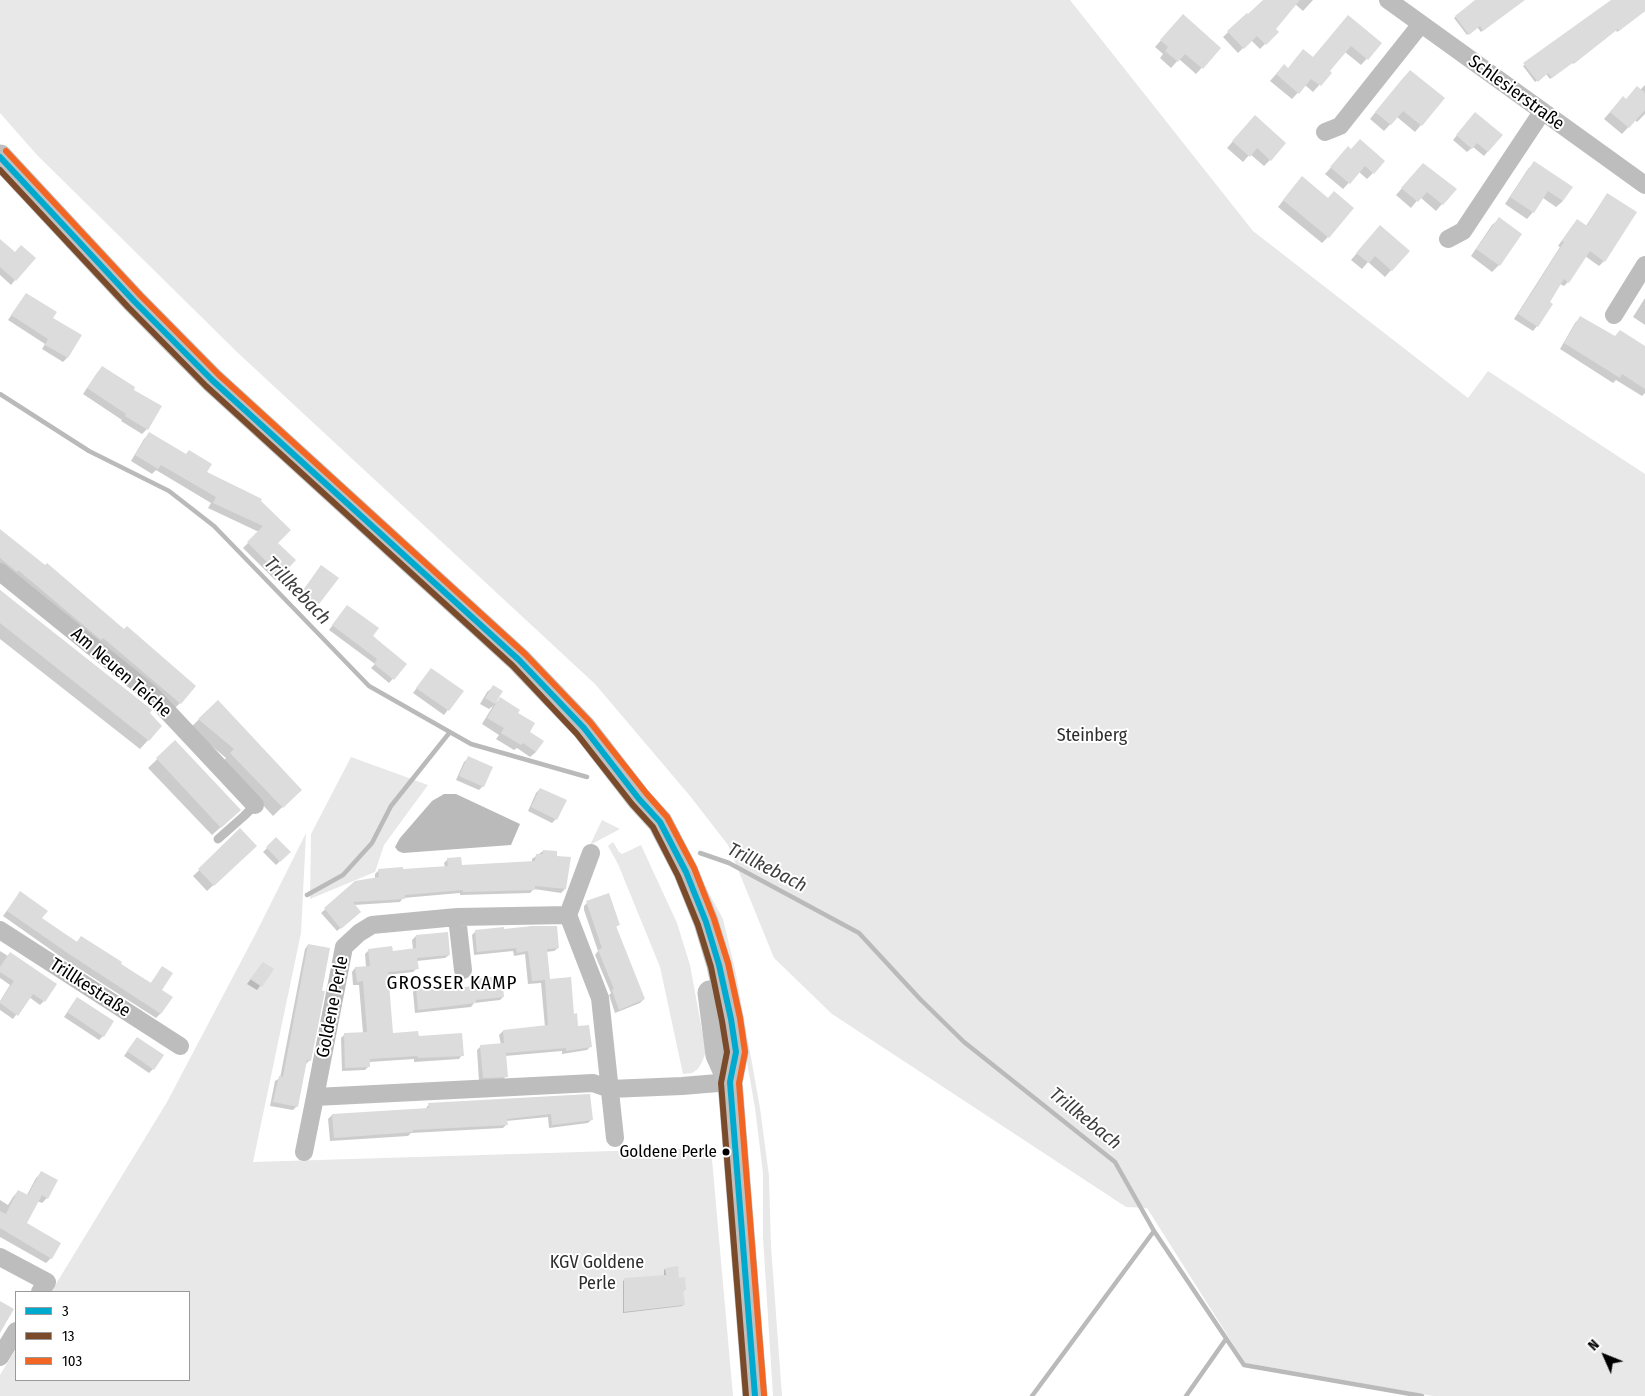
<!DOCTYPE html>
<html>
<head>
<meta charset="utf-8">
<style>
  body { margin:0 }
  #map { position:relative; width:1645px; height:1396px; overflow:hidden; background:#fff; font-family:"Fira Sans Condensed",sans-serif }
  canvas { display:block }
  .legend { position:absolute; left:15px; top:1291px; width:175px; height:90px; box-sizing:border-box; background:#fff; border:1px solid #999; margin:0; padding:6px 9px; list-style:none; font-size:15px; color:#000 }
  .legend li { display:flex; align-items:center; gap:10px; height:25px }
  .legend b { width:25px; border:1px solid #999 }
  .north { position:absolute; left:1580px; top:1331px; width:50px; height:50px; -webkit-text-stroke:4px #fff; paint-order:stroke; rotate:314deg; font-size:14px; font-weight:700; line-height:20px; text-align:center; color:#000 }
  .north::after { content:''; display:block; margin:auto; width:18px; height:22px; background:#000; clip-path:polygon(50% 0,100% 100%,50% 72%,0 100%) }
</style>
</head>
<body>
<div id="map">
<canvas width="1645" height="1396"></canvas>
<ul class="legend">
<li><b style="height:6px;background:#00a9ce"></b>3</li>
<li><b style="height:6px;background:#7a4b2a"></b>13</li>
<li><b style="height:6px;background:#f26522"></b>103</li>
</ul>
<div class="north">N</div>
</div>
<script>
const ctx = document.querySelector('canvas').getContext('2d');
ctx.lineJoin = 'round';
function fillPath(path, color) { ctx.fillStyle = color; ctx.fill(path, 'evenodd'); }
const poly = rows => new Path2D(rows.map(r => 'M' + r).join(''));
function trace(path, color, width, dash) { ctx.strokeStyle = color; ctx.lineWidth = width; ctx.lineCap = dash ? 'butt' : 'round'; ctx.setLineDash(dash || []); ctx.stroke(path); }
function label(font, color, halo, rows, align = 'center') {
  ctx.font = font + ' "Fira Sans Condensed",sans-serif'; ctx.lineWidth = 4; ctx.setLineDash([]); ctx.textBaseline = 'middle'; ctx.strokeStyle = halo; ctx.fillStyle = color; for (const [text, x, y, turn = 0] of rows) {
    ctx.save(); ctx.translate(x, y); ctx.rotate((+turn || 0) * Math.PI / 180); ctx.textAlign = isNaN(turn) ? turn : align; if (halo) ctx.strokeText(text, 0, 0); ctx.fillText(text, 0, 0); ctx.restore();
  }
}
const green = poly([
  [0,0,1070,0,1253,231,1468,398,1488,371,1645,474,1645,1396,1433,1396,1245,1363,1147,1208,1126,1207,832,1014,774,958,728,845,690,796,595,684,238,353,37,155,0,113],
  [351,757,428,785,384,845,375,872,310,899,311,834],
  [602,820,620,829,590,845],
  [306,833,301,933,253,1162,711,1148,733,1396,0,1396,0,1375,16,1349,16,1380,189,1380,189,1292,51,1292,167,1102,256,933],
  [613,842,619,852,622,854,641,845,677,923,690,965,706,1052,702,1062,698,1069,692,1073,683,1074,660,967,618,864,608,846],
  [686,851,723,919,736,974,760,1108,769,1176,771,1246,782,1396,773,1396,763,1238,763,1173,755,1108,735,994]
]);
const water = poly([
  [444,794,456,794,520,824,511,845,403,853,398,851,395,847,400,838,432,801]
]);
const shadow = poly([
  [1271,0,1313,0,1303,11,1295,4,1275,29,1277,32,1260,49,1251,40,1238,53,1223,37,1247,14,1248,16],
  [1477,0,1523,0,1481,32,1477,27,1467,35,1454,18],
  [1613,0,1645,0,1645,11,1617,32,1616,30,1573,64,1572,62,1550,79,1546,74,1535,82,1523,66],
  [1177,22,1220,48,1196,74,1179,59,1171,68,1160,58,1163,54,1155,47],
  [1342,23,1380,44,1361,65,1345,52,1328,71,1330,73,1313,92,1305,85,1292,99,1270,81,1278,72,1312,59],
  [1404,77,1443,99,1415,132,1397,117,1384,131,1370,119],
  [1645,85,1645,114,1637,122,1635,120,1622,134,1604,119,1617,104,1625,101,1640,90],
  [1471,118,1501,136,1484,156,1473,147,1467,152,1453,140],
  [1249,123,1270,160,1264,166,1250,154,1243,162,1227,148],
  [1349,148,1373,173,1367,179,1359,172,1343,189,1325,174],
  [1534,163,1563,201,1556,207,1543,198,1533,212,1527,219,1505,204,1528,169],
  [1417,171,1455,189,1436,211,1420,197,1411,208,1396,195],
  [1296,184,1328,237,1322,243,1278,207],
  [1603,200,1604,261,1599,266,1585,256,1568,282,1564,286,1560,284,1548,303,1537,326,1533,331,1514,319,1560,247,1558,246,1573,225,1577,221,1586,226],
  [1499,219,1520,234,1499,265,1492,272,1471,256,1492,225],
  [1374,233,1408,251,1385,277,1368,262,1362,269,1351,260],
  [0,242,15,280,11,285,0,275],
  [26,294,51,318,67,358,63,362,42,349,45,344,8,320],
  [1645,298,1645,325,1633,317],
  [1581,317,1614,337,1645,348,1645,393,1642,396,1616,380,1613,383,1560,349,1575,323],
  [103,367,147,429,142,434,121,421,122,420,83,394,97,373],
  [149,434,205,473,260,499,277,543,295,560,275,580,243,548,259,532,208,508,211,503,156,470,152,474,131,461,144,439],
  [0,531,180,703,173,710,0,571],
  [321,566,337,578,314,608,299,596],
  [0,590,148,713,161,726,140,749,0,639],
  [344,610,405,665,389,683,371,668,375,664,329,630],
  [431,669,462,691,444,715,413,693],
  [493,687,495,703,500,699,516,713,528,732,536,752,530,757,517,748,514,750,496,739,499,735,482,724,493,706,489,709,480,704,487,692],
  [217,702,300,790,273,816,223,762,226,758,190,728],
  [175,742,231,818,212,835,148,768],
  [468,758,483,786,479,790,456,780,464,762],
  [540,789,556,819,552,823,528,811,536,793],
  [276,839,289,852,276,865,263,852],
  [226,845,255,846,207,891,193,876],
  [543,851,565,889,561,893,534,889,530,893,460,895,460,893,403,898,400,902,354,905,355,915,337,931,321,913,356,882,375,879,375,874,379,870,402,871,445,867,444,863,448,859,460,867,532,862,532,859],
  [16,898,40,919,77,942,81,937,150,984,162,968,160,991,160,1014,156,1018,64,959,3,916],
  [588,902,619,924,615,928,644,999,640,1003,615,1013,609,995,611,993,595,955,598,951,584,910,584,906],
  [476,931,503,931,558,948,554,951,546,952,549,980,573,1015,577,1028,590,1047,587,1050,562,1054,562,1051,505,1056,506,1076,503,1080,479,1081,477,1050,481,1046,501,1045,499,1035,503,1031,545,1027,541,983,528,984,525,954,514,956,513,951,474,955,472,935],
  [416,936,449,955,445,958,417,961,417,968,413,972,387,975,391,1034,418,1037,462,1055,459,1059,414,1062,414,1059,369,1062,369,1066,365,1070,342,1071,341,1038,345,1034,363,1033,359,985,353,985,352,972,355,968,366,967,365,954,369,950,392,952,413,950,412,940],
  [308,945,310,1060,306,1064,297,1106,293,1110,270,1106,275,1081,280,1078,305,949],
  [0,951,8,956,44,1001,40,1005,29,997,13,1019,0,1010,0,1001,10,985,0,978],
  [263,963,272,970,257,990,247,984],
  [474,980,503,997,500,1000,474,1003,471,1007,415,1013,413,992,416,988,442,990,471,987,470,984],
  [77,998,103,1036,99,1040,64,1017],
  [137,1038,153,1069,149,1073,124,1056],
  [589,1095,592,1119,588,1123,549,1128,548,1117,506,1121,506,1125,503,1128,411,1133,408,1136,330,1141,328,1119,332,1115,425,1110,429,1104],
  [41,1173,47,1198,42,1203,37,1201,25,1224,51,1258,46,1263,0,1237,0,1200,8,1205,13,1197,18,1191,27,1195,36,1178],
  [665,1269,678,1279,685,1289,683,1291,683,1305,682,1306,623,1313,623,1281,625,1279,664,1277,664,1270]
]);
const stream = poly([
  [0,394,89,451,169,491,214,526,369,686,471,744,587,777],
  [700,853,729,863,859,933,920,999,964,1042,1115,1162,1154,1231,1244,1365,1422,1396],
  [307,895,343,875,372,843,391,806,450,732],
  [1032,1396,1154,1231],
  [1186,1396,1226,1339]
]);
const building = poly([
  [1263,0,1300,0,1276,29,1279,32,1266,45,1257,36,1244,49,1227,31,1247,13,1248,14],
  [1475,0,1525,0,1483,31,1480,26,1469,35,1455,16],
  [1611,0,1645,0,1645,11,1619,31,1618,29,1575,63,1574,62,1552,78,1548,73,1538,82,1523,63],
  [1183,14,1221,48,1203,69,1185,54,1178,62,1165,51,1168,47,1160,40],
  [1348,15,1382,43,1368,60,1351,46,1330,71,1332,73,1321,86,1311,79,1299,94,1276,74,1284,64,1288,68,1303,49,1313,57],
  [1410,70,1445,98,1422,126,1403,111,1391,125,1375,112],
  [1637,86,1645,93,1645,110,1629,128,1610,112,1623,96,1626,99],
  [1475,112,1503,135,1488,152,1477,143,1472,149,1456,135],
  [1255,115,1286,143,1271,161,1257,148,1250,157,1232,141],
  [1360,139,1385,161,1374,174,1365,166,1350,184,1330,167,1348,146,1351,149],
  [1534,161,1573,187,1563,201,1548,191,1534,213,1510,197],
  [1423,163,1457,189,1443,205,1427,192,1418,202,1401,188],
  [1302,176,1328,198,1334,191,1354,208,1329,238,1283,200],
  [1607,193,1637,212,1605,262,1590,251,1569,283,1564,279,1550,302,1553,304,1538,327,1518,314,1564,242,1562,241,1577,219,1587,226],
  [1499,217,1522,234,1500,266,1476,249],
  [1380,225,1410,251,1392,271,1375,256,1369,263,1356,253],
  [0,239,15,252,21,245,36,258,16,281,0,267],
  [26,293,57,312,53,318,82,335,68,358,45,345,48,339,11,315],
  [1580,316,1615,336,1620,330,1645,346,1645,389,1622,374,1620,378,1564,343],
  [102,366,135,387,134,390,162,406,148,430,125,416,126,414,87,388],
  [149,432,186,454,189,450,212,464,207,472,262,499,261,501,291,530,278,543,296,560,281,576,247,542,263,526,213,503,216,497,161,465,158,469,135,455],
  [0,529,45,565,47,563,124,629,127,626,196,686,181,704,103,638,101,640,18,570,17,572,0,558],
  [321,565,339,578,319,604,302,592],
  [0,590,147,706,152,710,150,713,162,726,149,741,0,623],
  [347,605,379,628,373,636,407,664,394,680,374,664,377,659,332,625],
  [431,668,464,691,449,711,416,688],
  [493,685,503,691,495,704,485,698],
  [500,697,520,710,518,713,535,723,530,732,544,741,536,752,523,743,521,745,501,733,504,728,487,718],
  [218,700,302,790,283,808,230,753,234,749,198,719],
  [175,740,241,810,221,828,156,758],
  [468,756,493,767,484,787,459,776],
  [540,788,567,800,557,820,531,807],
  [240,828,257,846,214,886,198,869],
  [276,837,291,852,280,862,266,847],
  [543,850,557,851,557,856,571,857,566,889,535,886,535,890,463,892,463,890,405,895,405,899,353,902,361,912,341,929,324,908,355,881,379,877,378,869,403,867,403,869,448,866,447,858,461,857,462,865,535,861,536,854,543,854],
  [20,891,48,911,42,918,77,942,81,936,122,962,121,964,151,983,162,966,173,973,162,990,173,997,161,1014,69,954,7,911],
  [609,893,620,925,616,926,645,999,619,1010,612,990,614,989,598,950,602,948,586,901],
  [532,926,557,926,559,948,547,949,550,979,571,977,574,1014,577,1013,578,1026,589,1025,592,1047,566,1051,566,1048,506,1053,508,1077,483,1078,480,1045,504,1043,503,1030,548,1025,545,980,532,981,528,951,517,953,516,948,477,952,475,930,504,927,504,929],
  [448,932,450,955,417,958,419,969,388,972,393,1033,418,1031,419,1036,462,1033,464,1056,418,1058,417,1056,370,1059,370,1067,345,1068,344,1033,367,1032,363,981,357,982,355,967,370,966,368,949,392,946,393,951,416,948,416,935],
  [308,944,330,948,322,991,325,991,311,1061,307,1060,298,1107,273,1102,279,1076,283,1077],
  [10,952,57,984,45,1002,33,994,18,1016,0,1003,0,1001,14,981,0,972,0,967],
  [263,962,274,969,262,987,250,979],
  [502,976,504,997,476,1000,476,1003,418,1010,416,987,443,984,443,989,474,986,474,979],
  [77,997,114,1021,104,1037,67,1012],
  [137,1037,164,1055,154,1070,127,1051],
  [590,1094,593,1120,552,1125,551,1114,507,1119,508,1125,413,1130,413,1132,334,1138,332,1114,429,1108,428,1103],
  [41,1171,58,1180,48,1199,42,1195,27,1223,61,1243,52,1259,0,1228,0,1211,6,1214,18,1190,28,1195],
  [678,1266,679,1278,685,1277,686,1290,683,1290,685,1305,624,1312,624,1278,666,1275,665,1268],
  [0,1301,14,1309,0,1333]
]);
const service = poly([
  [218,839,244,816,255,805]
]);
const minor = poly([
  [1388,0,1645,185],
  [1325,132,1340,126,1421,24],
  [1448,239,1463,231,1542,112],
  [1614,315,1645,265],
  [0,572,150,693,255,805],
  [591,853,568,915,457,917,372,925,359,933,344,947,315,1097,593,1083,610,1089,682,1086,730,1082],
  [568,915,600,998,615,1138],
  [457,917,463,970],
  [0,930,180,1046],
  [304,1152,315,1097],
  [0,1257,47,1282,40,1292],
  [0,1357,16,1331]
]);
const secondary = poly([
  [0,157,134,301,212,380,519,660,584,728,639,799,660,822,686,872,706,922,719,965,731,1019,736,1052,730,1082,755,1396],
  [710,993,718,1055,730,1082]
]);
const bus1 = poly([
  [0,157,134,301,212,380,519,660,584,728,639,799,660,822,686,872,706,922,719,965,731,1019,736,1052,730,1082,755,1396]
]);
const bus2 = poly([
  [0,170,128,307,206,386,513,666,577,734,632,804,653,827,678,876,698,925,711,967,722,1021,727,1052,721,1083,746,1396]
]);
const bus3 = poly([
  [6,151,140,295,218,374,525,654,590,722,646,793,667,817,694,868,714,919,728,963,740,1018,745,1052,739,1083,764,1395]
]);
const markers = [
  [726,1152,4.5,"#000"]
];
const busNames = [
  ["Goldene Perle",717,1152]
];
const streetNames = [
  ["Schlesierstraße",1516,93,36],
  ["Am Neuen Teiche",121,673,41],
  ["Trillkestraße",90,988,33],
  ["Goldene Perle",333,1007,-79]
];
const parkNames = [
  ["Steinberg",1092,736],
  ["KGV Goldene",597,1263],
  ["Perle",597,1284]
];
const waterNames = [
  ["Trillkebach",297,591,46],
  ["Trillkebach",767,868,27],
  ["Trillkebach",1085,1119,39]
];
const neighbourhoodNames = [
  ["GROSSER KAMP",452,984]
];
fillPath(green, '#e8e8e8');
fillPath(water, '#bababa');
fillPath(shadow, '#0003');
trace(stream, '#bababa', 4.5);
fillPath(building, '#dcdcdc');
trace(service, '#bdbdbd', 9);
trace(minor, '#bdbdbd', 18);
trace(secondary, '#bfbfbf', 25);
trace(bus1, '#00a9ce', 6);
trace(bus2, '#7a4b2a', 6);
trace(bus3, '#f26522', 6);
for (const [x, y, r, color] of markers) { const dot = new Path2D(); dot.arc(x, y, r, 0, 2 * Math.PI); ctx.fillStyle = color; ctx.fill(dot); trace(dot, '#fff', 2); }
label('17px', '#000', '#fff', busNames, 'right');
label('18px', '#000', '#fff', streetNames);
label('18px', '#2d2d2d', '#fff', parkNames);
label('italic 19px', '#3e3e3e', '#fff', waterNames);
ctx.letterSpacing = '1px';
label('19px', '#000', '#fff', neighbourhoodNames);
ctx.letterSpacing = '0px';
</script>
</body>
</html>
